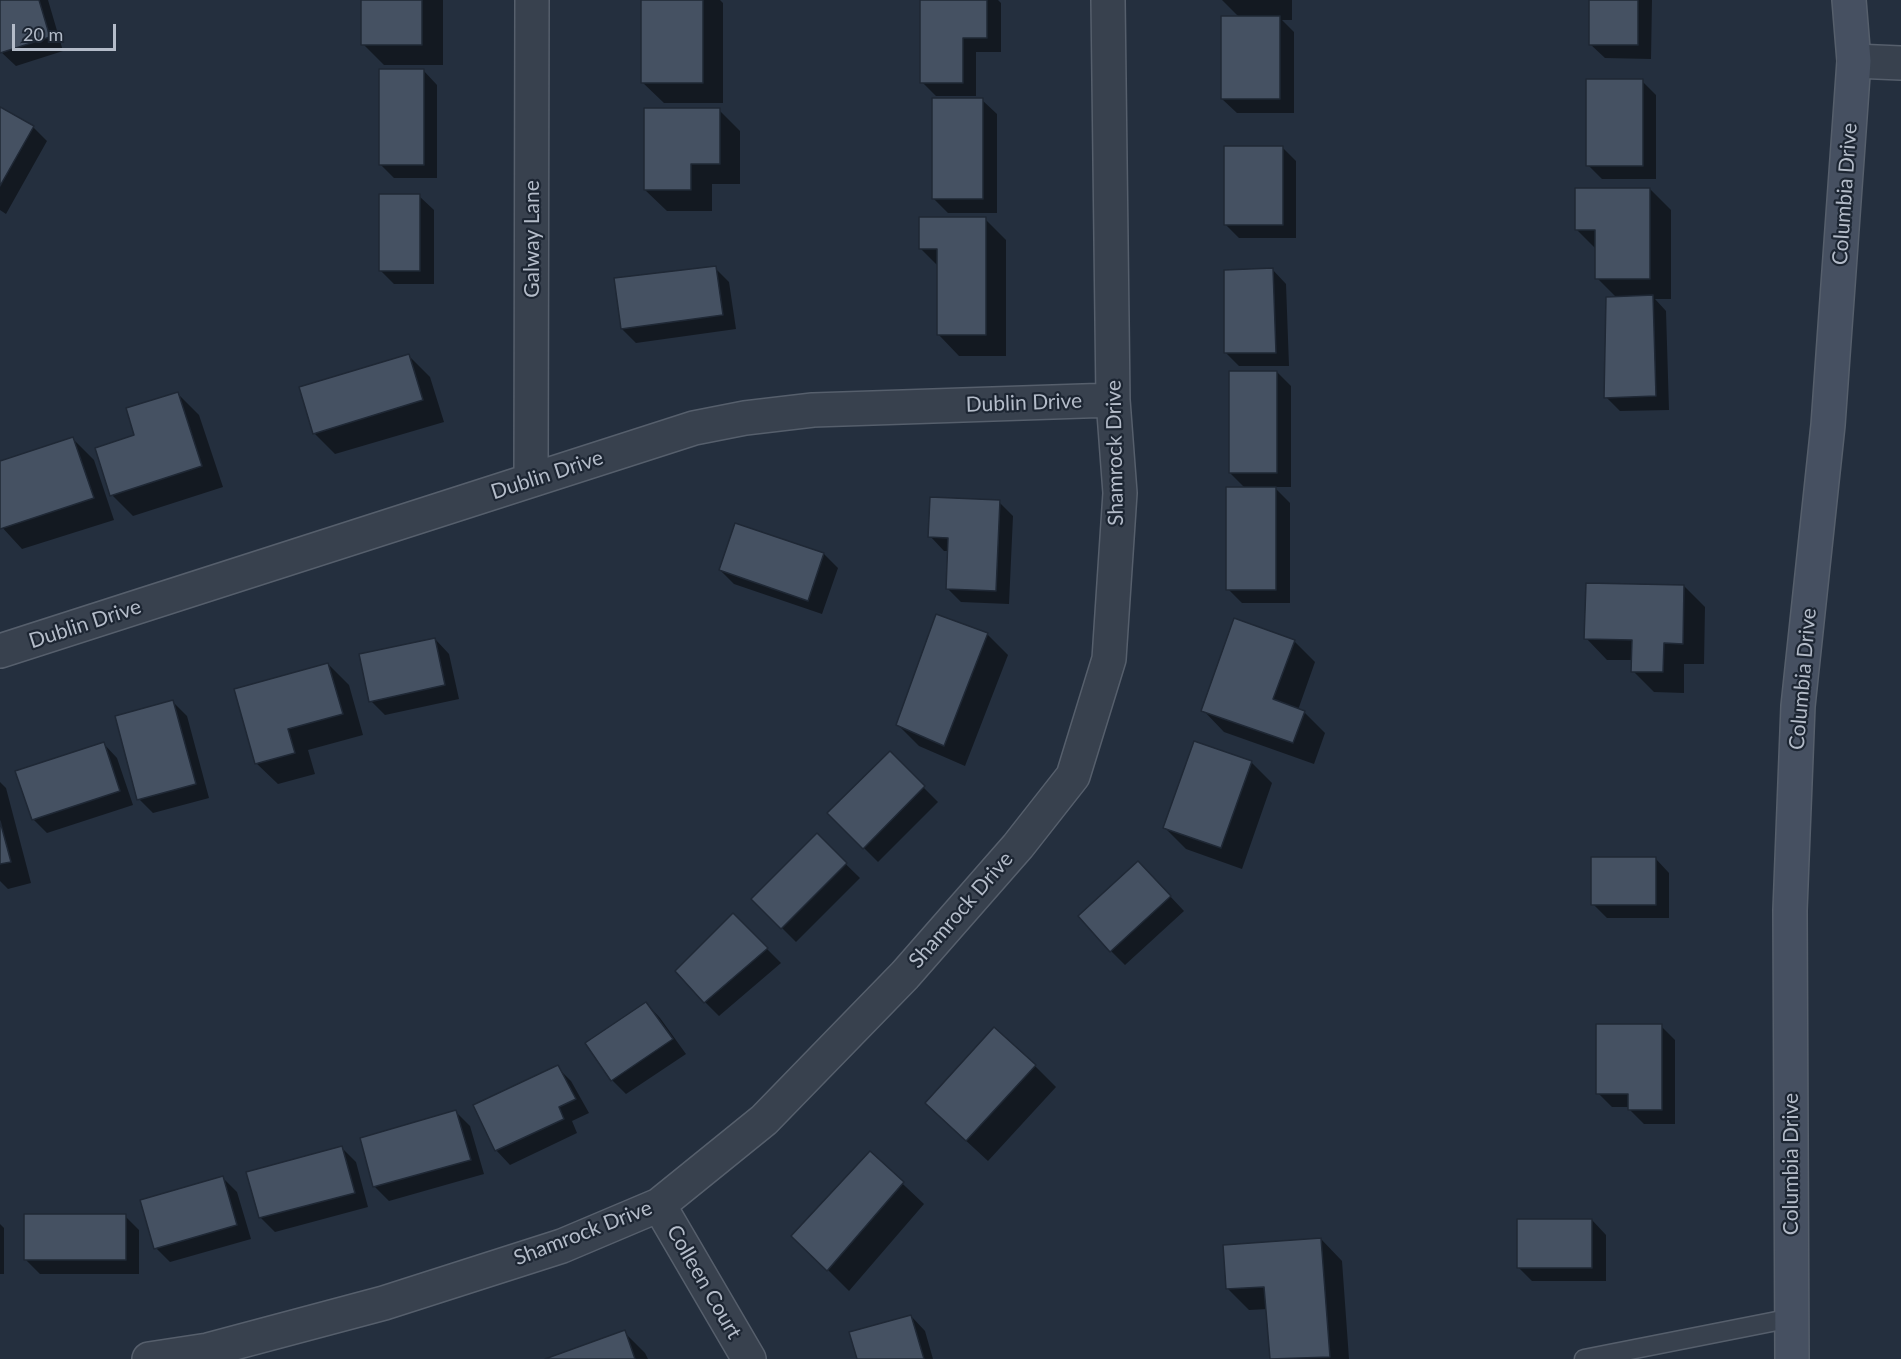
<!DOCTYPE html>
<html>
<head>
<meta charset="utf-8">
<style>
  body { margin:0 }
  #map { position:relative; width:1901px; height:1359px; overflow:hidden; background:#242f3e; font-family:Lato,sans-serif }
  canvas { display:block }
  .scale { position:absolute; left:12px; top:24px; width:104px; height:27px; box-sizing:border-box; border:3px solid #b4bcc9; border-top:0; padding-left:8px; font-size:18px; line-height:21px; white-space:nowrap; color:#b4bcc9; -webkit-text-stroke:4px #1d2633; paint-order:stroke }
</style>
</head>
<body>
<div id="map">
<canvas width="1901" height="1359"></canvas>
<div class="scale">20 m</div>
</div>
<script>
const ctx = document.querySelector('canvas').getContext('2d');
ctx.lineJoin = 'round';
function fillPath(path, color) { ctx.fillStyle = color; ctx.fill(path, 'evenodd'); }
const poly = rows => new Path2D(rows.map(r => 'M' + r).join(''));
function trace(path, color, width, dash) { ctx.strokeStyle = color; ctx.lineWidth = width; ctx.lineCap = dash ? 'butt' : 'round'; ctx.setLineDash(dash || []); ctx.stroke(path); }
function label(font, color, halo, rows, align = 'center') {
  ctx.font = font + ' Lato,sans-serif'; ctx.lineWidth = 4.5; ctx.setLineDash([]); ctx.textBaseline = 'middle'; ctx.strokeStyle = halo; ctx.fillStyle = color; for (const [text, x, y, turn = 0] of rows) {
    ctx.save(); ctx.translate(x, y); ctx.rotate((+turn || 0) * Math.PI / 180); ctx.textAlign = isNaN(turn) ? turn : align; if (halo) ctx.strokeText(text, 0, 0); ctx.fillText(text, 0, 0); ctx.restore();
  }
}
const shadow = poly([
  [0,0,48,0,63,51,16,66,1,52,0,47],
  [363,0,443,0,443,65,384,65,363,44],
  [642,0,720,0,723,3,723,103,664,103,642,82],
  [922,0,998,0,1001,3,1001,52,976,52,976,96,936,96,922,82],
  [1222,0,1292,0,1292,20,1282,20,1294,32,1294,113,1237,113,1222,99,1240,18],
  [1591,0,1652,0,1651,59,1605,58,1590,44],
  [423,70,437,85,437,178,394,178,380,164],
  [1642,81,1656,95,1656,179,1602,179,1588,165],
  [982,100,997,114,997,213,948,213,933,198],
  [0,109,33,127,47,141,6,214,0,210],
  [719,110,740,131,740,184,712,184,712,211,667,211,645,190],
  [1282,147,1296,161,1296,238,1239,238,1225,224],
  [1650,189,1671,210,1671,299,1655,299,1666,311,1669,410,1620,411,1606,397,1617,298,1597,278,1597,250,1576,229],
  [419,196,434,210,434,284,394,284,380,270],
  [985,219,1006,240,1006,356,959,356,938,334,938,266,920,248],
  [715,268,729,282,736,329,636,343,622,329],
  [1272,269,1286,284,1289,366,1239,366,1225,352],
  [409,356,430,377,444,422,335,454,314,433],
  [1277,372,1291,386,1291,487,1274,487,1290,503,1290,603,1242,603,1228,589,1246,489,1230,473],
  [178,394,199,415,223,487,133,516,112,495,136,436],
  [73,439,94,460,114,520,22,549,0,525,0,463],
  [999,502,1013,516,1009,604,961,602,947,588,949,551,944,551,930,536],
  [736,524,824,554,838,568,822,614,734,584,720,570],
  [1684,586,1705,607,1704,664,1684,664,1684,693,1654,692,1633,671,1633,660,1607,660,1586,638],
  [987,634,1008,655,965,766,919,746,898,725],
  [435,639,449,654,459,699,385,715,371,701],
  [1294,641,1315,662,1298,710,1304,712,1325,733,1314,764,1224,732,1203,710],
  [328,664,349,685,363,735,308,750,315,774,278,784,256,763],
  [173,702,187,716,209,798,153,813,139,799],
  [103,743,117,758,133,805,47,833,33,819],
  [890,754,938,802,878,862,829,813],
  [1251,762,1272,783,1242,869,1186,849,1165,828],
  [0,782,6,788,31,883,8,889,0,881],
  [817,836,860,878,796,942,753,899],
  [1655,858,1669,873,1669,918,1607,918,1593,904],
  [1152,877,1184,911,1125,965,1111,951],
  [733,915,781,963,719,1016,705,1002],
  [646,1003,660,1018,686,1054,626,1094,612,1080,587,1044],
  [1661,1026,1675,1040,1675,1124,1644,1124,1630,1110,1630,1107,1612,1107,1598,1093],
  [1035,1066,1056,1087,988,1161,948,1124],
  [557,1067,571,1081,589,1113,572,1121,577,1133,510,1165,496,1150],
  [456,1112,470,1126,484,1174,389,1201,375,1187,361,1139],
  [342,1148,356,1162,368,1207,275,1232,261,1218,248,1173],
  [870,1153,924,1204,849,1291,794,1236],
  [223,1178,237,1192,251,1239,170,1262,156,1248],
  [125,1216,139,1230,139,1274,40,1274,26,1260],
  [1592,1220,1606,1235,1606,1281,1532,1281,1518,1267],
  [0,1224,4,1228,4,1274,0,1274],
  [1321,1239,1342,1261,1349,1359,1271,1359,1268,1309,1249,1310,1228,1289],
  [911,1316,925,1331,933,1359,858,1359],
  [624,1332,645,1353,648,1359,549,1359]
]);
const building = poly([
  [0,0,39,0,50,37,0,53,0,0],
  [361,0,422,0,422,45,361,45,361,0],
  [641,0,703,0,703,83,641,83,641,0],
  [920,0,987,0,987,38,963,38,963,83,920,83,920,0],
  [1589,0,1638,0,1638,45,1589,45,1589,0],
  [1221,16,1280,16,1280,99,1221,99,1221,16],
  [379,69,424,69,424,165,379,165,379,69],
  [1586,79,1643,79,1643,166,1586,166,1586,79],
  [932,98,983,98,983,199,932,199,932,98],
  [0,107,34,126,0,186,0,107],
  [644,108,720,108,720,164,691,164,691,190,644,190,644,108],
  [1224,146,1283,146,1283,225,1224,225,1224,146],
  [1575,188,1650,188,1650,279,1595,279,1595,230,1575,230,1575,188],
  [379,194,420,194,420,271,379,271,379,194],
  [919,217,986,217,986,335,937,335,937,249,919,249,919,217],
  [716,266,723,315,621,329,614,278,716,266],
  [1273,268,1276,353,1224,353,1224,270,1273,268],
  [1653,295,1656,396,1604,398,1606,297,1653,295],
  [409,354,423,400,313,434,299,387,409,354],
  [1229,371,1277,371,1277,473,1229,473,1229,371],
  [178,392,202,466,110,496,95,448,134,435,126,408,178,392],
  [73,437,94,498,0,529,0,461,73,437],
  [1226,487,1276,487,1276,590,1226,590,1226,487],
  [930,497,1000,500,996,591,946,589,948,538,928,537,930,497],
  [735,523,824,553,808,601,719,570,735,523],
  [1586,583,1684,585,1683,644,1664,643,1663,672,1631,672,1632,640,1584,639,1586,583],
  [936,614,988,633,944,746,896,725,936,614],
  [1234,618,1295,640,1273,699,1305,711,1293,743,1201,711,1234,618],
  [435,638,445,685,369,702,359,654,435,638],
  [328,663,343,714,288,729,295,753,255,764,234,689,328,663],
  [173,700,196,784,137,800,115,716,173,700],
  [1194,741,1252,761,1221,848,1163,828,1194,741],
  [104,742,120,791,32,820,15,771,104,742],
  [890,751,925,786,863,849,827,813,890,751],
  [0,821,11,862,0,864,0,821],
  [817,833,847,863,781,929,751,899,817,833],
  [1591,857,1656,857,1656,905,1591,905,1591,857],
  [1138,861,1171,896,1110,952,1078,916,1138,861],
  [733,913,768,948,704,1003,675,971,733,913],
  [646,1002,673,1039,611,1081,585,1043,646,1002],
  [1596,1024,1662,1024,1662,1110,1628,1110,1628,1094,1596,1094,1596,1024],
  [994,1027,1036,1065,966,1141,925,1103,994,1027],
  [558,1065,576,1099,559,1107,564,1119,495,1151,473,1105,558,1065],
  [456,1110,471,1160,373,1187,360,1138,456,1110],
  [342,1146,355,1193,259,1218,246,1172,342,1146],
  [870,1151,904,1182,827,1271,791,1236,870,1151],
  [223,1176,237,1225,154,1249,140,1200,223,1176],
  [24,1214,126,1214,126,1260,24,1260,24,1214],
  [1517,1219,1592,1219,1592,1268,1517,1268,1517,1219],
  [1321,1238,1330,1357,1270,1359,1264,1287,1226,1289,1223,1245,1321,1238],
  [911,1315,924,1359,857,1359,849,1332,911,1315],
  [625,1330,635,1359,545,1359,625,1330]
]);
const service = poly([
  [1584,1359,1792,1318]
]);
const minor = poly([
  [1854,61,1901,63],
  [531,479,532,0],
  [0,651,694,428,745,418,813,410,1113,400],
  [659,1205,749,1359],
  [149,1359,208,1350,384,1303,562,1246,659,1205,764,1120,905,975,1018,846,1073,776,1109,659,1120,493,1113,400,1108,0]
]);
const secondary = poly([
  [1792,1359,1790,910,1798,706,1828,425,1854,61,1849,0]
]);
const streetNames = [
  ["Columbia Drive",1845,194,-86],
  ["Galway Lane",532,239,-90],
  ["Dublin Drive",1024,403,-2],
  ["Shamrock Drive",1115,453,-91],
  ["Dublin Drive",547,475,-18],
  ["Dublin Drive",85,624,-18],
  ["Columbia Drive",1803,679,-85],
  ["Shamrock Drive",961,910,-49],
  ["Columbia Drive",1791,1164,-90],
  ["Shamrock Drive",583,1233,-21],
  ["Colleen Court",704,1282,60]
];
fillPath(shadow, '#0007');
fillPath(building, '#455162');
trace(building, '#1f2835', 1.5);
trace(service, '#565f6c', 21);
trace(minor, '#565f6c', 36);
trace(secondary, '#565f6c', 36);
trace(service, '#38414e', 18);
trace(minor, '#38414e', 33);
trace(secondary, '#465061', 33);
label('21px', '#b4bcc9', '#1d2633', streetNames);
</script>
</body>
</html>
